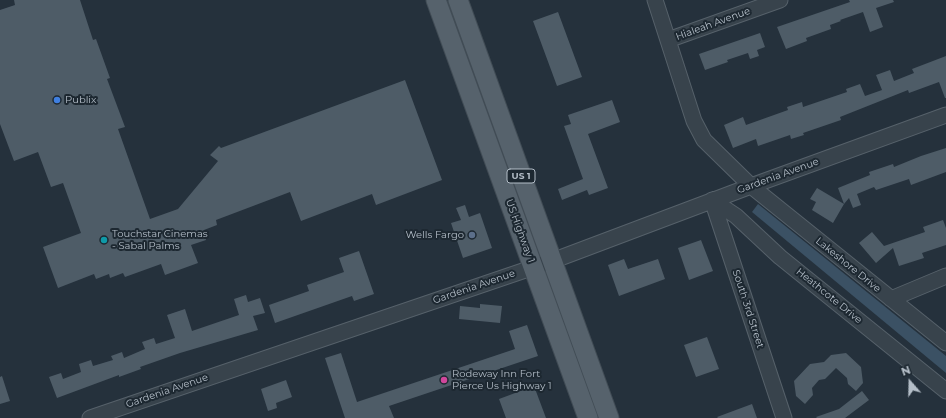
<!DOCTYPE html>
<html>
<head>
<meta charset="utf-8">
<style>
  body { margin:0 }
  #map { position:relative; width:946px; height:418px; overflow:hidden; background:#25313c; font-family:Montserrat,sans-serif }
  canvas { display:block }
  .north { position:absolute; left:890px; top:362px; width:40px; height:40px; -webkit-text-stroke:3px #1d2831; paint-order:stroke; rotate:340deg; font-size:11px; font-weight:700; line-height:16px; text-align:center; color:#b4bec8 }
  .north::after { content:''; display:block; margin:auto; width:14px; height:18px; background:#b4bec8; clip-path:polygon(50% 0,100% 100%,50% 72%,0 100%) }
</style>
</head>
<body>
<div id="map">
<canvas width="946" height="418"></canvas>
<div class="north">N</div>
</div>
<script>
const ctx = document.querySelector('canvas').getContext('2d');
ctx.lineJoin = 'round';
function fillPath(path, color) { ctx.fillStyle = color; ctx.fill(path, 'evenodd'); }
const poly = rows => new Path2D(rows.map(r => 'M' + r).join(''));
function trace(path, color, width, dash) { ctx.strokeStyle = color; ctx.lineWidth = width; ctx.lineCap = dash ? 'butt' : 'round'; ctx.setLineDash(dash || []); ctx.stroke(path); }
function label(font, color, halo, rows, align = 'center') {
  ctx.font = font + ' Montserrat,sans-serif'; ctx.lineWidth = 4; ctx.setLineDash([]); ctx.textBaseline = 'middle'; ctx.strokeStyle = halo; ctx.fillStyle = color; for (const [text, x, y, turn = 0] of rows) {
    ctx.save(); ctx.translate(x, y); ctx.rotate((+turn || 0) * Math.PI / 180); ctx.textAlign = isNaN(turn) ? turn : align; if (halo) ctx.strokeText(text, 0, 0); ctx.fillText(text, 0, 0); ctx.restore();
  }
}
const water = poly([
  [758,204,946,356,946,373,752,212]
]);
const building = poly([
  [14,0,80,0,93,40,96,39,110,78,107,79,125,127,118,129,150,219,178,209,218,161,210,155,219,146,221,148,405,80,442,180,376,205,372,194,301,221,290,192,216,220,217,225,204,230,206,240,191,245,198,263,165,275,161,264,125,277,123,273,110,278,109,274,96,279,94,274,58,288,43,247,81,233,63,183,51,187,38,152,14,161,0,124,0,10,15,5],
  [849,0,893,0,894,2,876,8,883,27,870,32,863,12,840,20,841,21,830,25,831,29,806,38,807,41,786,49,777,27,850,2],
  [558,12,582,77,557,86,533,21],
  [760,33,765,47,757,50,759,56,750,59,748,53,727,60,728,62,705,70,699,54],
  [946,56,946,98,945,98,939,82,909,93,908,90,840,117,841,120,803,133,804,135,791,139,790,135,758,146,756,139,733,148,724,125,743,117,746,125,788,110,787,107,802,102,803,107,847,92,846,89,860,84,865,96,882,90,876,75,890,70,894,81,914,73,912,69],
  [612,100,620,122,588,134,608,188,589,195,587,190,562,200,558,189,583,179,564,126,571,124,568,115],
  [946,148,946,172,911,185,909,179,876,190,874,187,857,194,861,205,853,208,849,198,844,204,838,188,870,175,869,172,893,164,894,167,921,156],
  [817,188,844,204,833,223,812,210,816,202,810,199],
  [465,205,469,217,480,213,492,248,463,258,451,223,461,220,456,208],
  [943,220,946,228,946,245,922,253,924,258,899,266,893,248,876,263,859,243,872,232,884,246,925,232,923,227],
  [701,240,713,271,689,280,678,248],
  [359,251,374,294,354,301,352,296,275,323,269,305,309,291,307,285,344,272,339,258],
  [624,259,628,269,658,259,665,279,619,296,608,265],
  [246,295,248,302,260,298,265,313,253,316,258,330,180,353,140,367,141,369,119,377,119,375,57,398,49,377,61,373,63,379,81,372,79,364,91,360,93,366,113,360,111,356,122,352,124,358,145,349,142,342,154,338,156,344,175,338,167,315,185,309,192,331,239,315,234,299],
  [480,304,502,306,500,323,459,319,460,306,480,308],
  [527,325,538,356,389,406,394,418,345,418,325,358,341,353,357,402,515,349,509,331],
  [707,337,719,369,696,377,684,345],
  [846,353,861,367,863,383,856,391,848,384,847,378,836,368,825,379,819,380,812,388,813,395,805,404,796,396,794,381,810,364,824,362,831,355],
  [2,376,10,401,0,404,0,377],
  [286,380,292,397,276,403,277,408,268,411,261,389],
  [534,386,546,418,506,418,499,399],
  [862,391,869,400,845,418,817,418,816,417,839,409],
  [752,404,757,418,718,418,717,417]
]);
const minor = poly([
  [655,0,694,121,704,140,751,186,946,343],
  [668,40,780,0],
  [712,200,736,216,780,257,946,391],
  [712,200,784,418],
  [891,299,946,276],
  [90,418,552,261,751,186,946,115]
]);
const major = poly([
  [436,0,588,418],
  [458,0,609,418]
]);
const markers = [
  [57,100,4,"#3f7fe0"],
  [472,235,4,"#5c6f8a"],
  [104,240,4,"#0f9aa8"],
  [444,380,4,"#d1479c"]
];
const shields = [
  [521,176,28]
];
const shieldNames = [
  ["US 1",521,176]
];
const streetNames = [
  ["Hialeah Avenue",713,24,-20],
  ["Gardenia Avenue",778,176,-20],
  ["US Highway 1",520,231,70],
  ["Lakeshore Drive",848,265,39],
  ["Gardenia Avenue",474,287,-19],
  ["Heathcote Drive",829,296,39],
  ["South 3rd Street",748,309,72],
  ["Gardenia Avenue",167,391,-19]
];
const poiNames = [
  ["Publix",65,100],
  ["Touchstar Cinemas",112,234],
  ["- Sabal Palms",112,246],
  ["Wells Fargo",464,235,"right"],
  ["Rodeway Inn Fort",452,374],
  ["Pierce Us Highway 1",452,386]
];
fillPath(water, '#3b5164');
fillPath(building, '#4e5c67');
trace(minor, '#56616a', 17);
trace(major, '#414c55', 21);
trace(minor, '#38434c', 15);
trace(major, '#56626c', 19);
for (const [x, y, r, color] of markers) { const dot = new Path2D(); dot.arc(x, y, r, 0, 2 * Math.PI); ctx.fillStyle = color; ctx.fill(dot); trace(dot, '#1d2831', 1.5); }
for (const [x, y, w] of shields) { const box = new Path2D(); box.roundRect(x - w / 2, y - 7, w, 14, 3); ctx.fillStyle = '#1d2831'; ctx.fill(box); trace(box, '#b4bec8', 1); }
label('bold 9px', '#b4bec8', null, shieldNames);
label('10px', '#b4bec8', '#1d2831', streetNames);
label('10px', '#b4bec8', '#1d2831', poiNames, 'left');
</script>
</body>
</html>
